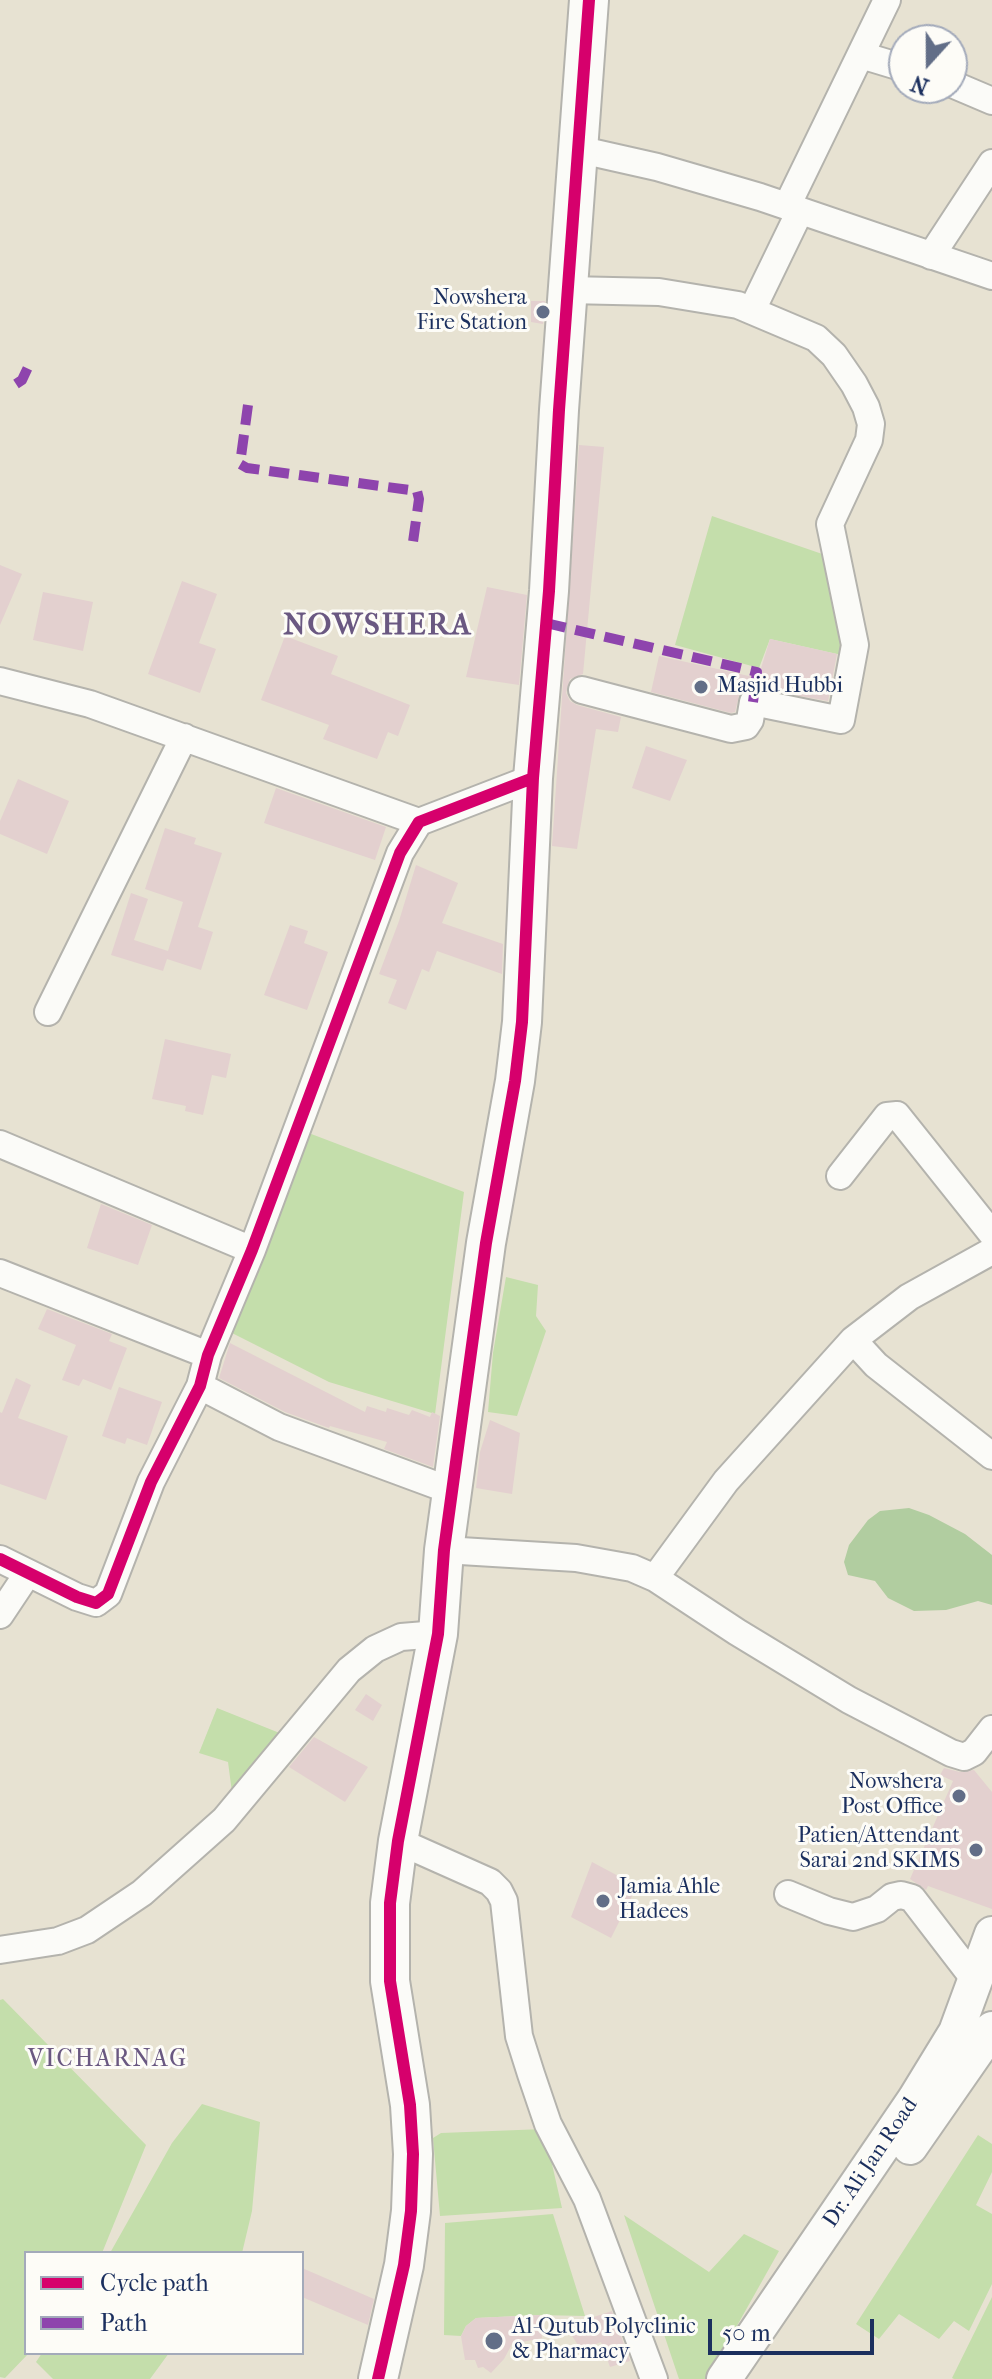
<!DOCTYPE html>
<html>
<head>
<meta charset="utf-8">
<style>
  body { margin:0 }
  #map { position:relative; width:992px; height:2379px; overflow:hidden; background:#e7e2d2; font-family:"IM FELL French Canon",serif }
  canvas { display:block }
  .legend { position:absolute; left:24px; top:2251px; width:280px; height:104px; box-sizing:border-box; background:#fdfcf7; border:2px solid #a3aaba; margin:0; padding:10px 14px; list-style:none; font-size:24px; color:#1b2f5e }
  .legend li { display:flex; align-items:center; gap:16px; height:40px }
  .legend b { width:40px; border:2px solid #a3aaba }
  .north { position:absolute; left:888px; top:24px; width:80px; height:80px; box-sizing:border-box; background:#fdfcf7; border:2px solid #a3aaba; border-radius:50%; rotate:201deg; font-size:22px; font-weight:700; line-height:32px; text-align:center; color:#1b2f5e }
  .north::after { content:''; display:block; margin:auto; width:28px; height:36px; background:#626e87; clip-path:polygon(50% 0,100% 100%,50% 72%,0 100%) }
  .scale { position:absolute; left:708px; top:2319px; width:166px; height:36px; box-sizing:border-box; border:4px solid #1b2f5e; border-top:0; padding-left:10px; font-size:24px; line-height:28px; white-space:nowrap; color:#1b2f5e; -webkit-text-stroke:6px #fdfcf7; paint-order:stroke }
</style>
</head>
<body>
<div id="map">
<canvas width="992" height="2379"></canvas>
<ul class="legend">
<li><b style="height:10px;background:#d6006c"></b>Cycle path</li>
<li><b style="height:10px;background:#8e44ad"></b>Path</li>
</ul>
<div class="north">N</div>
<div class="scale">50 m</div>
</div>
<script>
const ctx = document.querySelector('canvas').getContext('2d');
ctx.lineJoin = 'round';
function fillPath(path, color) { ctx.fillStyle = color; ctx.fill(path, 'evenodd'); }
const poly = rows => new Path2D(rows.map(r => 'M' + r).join(''));
function trace(path, color, width, dash) { ctx.strokeStyle = color; ctx.lineWidth = width; ctx.lineCap = dash ? 'butt' : 'round'; ctx.setLineDash(dash || []); ctx.stroke(path); }
function label(font, color, halo, rows, align = 'center') {
  ctx.font = font + ' "IM FELL French Canon",serif'; ctx.lineWidth = 6; ctx.setLineDash([]); ctx.textBaseline = 'middle'; ctx.strokeStyle = halo; ctx.fillStyle = color; for (const [text, x, y, turn = 0] of rows) {
    ctx.save(); ctx.translate(x, y); ctx.rotate((+turn || 0) * Math.PI / 180); ctx.textAlign = isNaN(turn) ? turn : align; if (halo) ctx.strokeText(text, 0, 0); ctx.fillText(text, 0, 0); ctx.restore();
  }
}
const green = poly([
  [712,516,828,556,846,656,770,639,759,668,675,645],
  [306,1132,464,1192,435,1414,329,1382,230,1332],
  [506,1277,538,1285,536,1316,546,1331,517,1416,488,1412,493,1353],
  [217,1708,287,1736,233,1800,228,1762,199,1753],
  [3,1999,146,2145,102,2253,26,2253,26,2353,29,2353,5,2378,0,2377,0,2000],
  [202,2104,260,2122,252,2211,242,2253,110,2253,172,2143],
  [544,2129,562,2208,440,2216,433,2138,441,2133],
  [978,2135,992,2144,992,2172,976,2205,992,2214,992,2284,969,2331,954,2321,939,2339,899,2314,879,2339,856,2324],
  [553,2214,585,2316,540,2315,476,2318,466,2326,461,2336,444,2335,445,2223],
  [624,2215,709,2272,744,2234,779,2251,707,2379,679,2379],
  [992,2297,992,2379,954,2379,952,2378],
  [42,2353,169,2353,150,2379,53,2379,36,2362]
]);
const forest = poly([
  [909,1508,929,1515,965,1534,992,1555,992,1605,978,1601,946,1610,914,1611,888,1598,875,1581,848,1575,844,1562,849,1545,868,1520,880,1511]
]);
const building = poly([
  [531,301,545,301,543,324,531,322],
  [579,445,604,447,583,674,570,679,566,693,570,701,577,705,621,717,618,732,596,729,577,849,552,846],
  [0,565,22,574,0,625],
  [182,581,217,594,199,643,216,649,200,693,148,674],
  [487,587,527,595,519,685,466,677],
  [43,592,93,602,83,651,33,640],
  [285,636,338,656,331,674,410,705,398,736,388,732,377,759,323,739,329,725,261,700],
  [770,639,837,654,828,701,749,687,740,692,735,712,731,713,651,692,659,656,758,678],
  [646,746,687,760,670,801,632,788],
  [18,779,69,801,47,854,0,834,0,821],
  [276,788,386,827,375,860,264,823],
  [165,828,196,838,194,844,222,853,198,927,213,932,201,970,167,959,163,971,111,955,131,893,148,899,134,940,168,951,183,902,145,889],
  [416,865,458,883,442,923,503,944,502,974,437,951,429,972,422,969,406,1010,388,1003,397,980,379,974,399,921],
  [290,925,308,931,304,943,328,952,307,1010,264,995],
  [165,1039,231,1054,226,1078,212,1075,203,1115,185,1111,186,1106,152,1099],
  [101,1204,152,1225,138,1265,87,1248],
  [47,1309,112,1334,109,1341,127,1348,111,1390,83,1379,79,1386,62,1380,76,1345,38,1329],
  [230,1343,365,1412,367,1406,386,1412,387,1408,409,1415,412,1410,430,1417,432,1412,440,1416,433,1467,384,1449,387,1442,330,1426,329,1428,285,1412,219,1378],
  [16,1378,31,1385,18,1418,68,1436,46,1500,0,1484,0,1412,2,1413],
  [119,1387,162,1402,147,1445,127,1438,125,1444,102,1436],
  [490,1420,520,1433,512,1494,476,1488,480,1452],
  [366,1694,382,1705,373,1721,355,1710],
  [314,1737,368,1767,345,1802,289,1767],
  [944,1768,960,1772,974,1770,992,1792,992,1909,928,1886,926,1890,910,1879,953,1781,940,1775],
  [592,1862,637,1886,611,1938,571,1917],
  [302,2268,374,2299,368,2325,302,2297],
  [612,2311,630,2361,610,2367,601,2342,581,2350,566,2326],
  [540,2315,542,2338,512,2344,504,2359,491,2373,483,2367,478,2368,475,2360,465,2360,461,2336,466,2326,476,2318]
]);
const minor = poly([
  [861,55,904,68],
  [952,84,992,101],
  [577,149,657,167,760,197,992,276],
  [787,206,887,0],
  [931,256,992,163],
  [567,290,659,292,738,305,816,338,834,355,854,384,866,407,871,424,869,440,830,524,855,645,841,720,753,702,750,720,746,726,731,729,582,690],
  [752,310,800,211],
  [0,681,90,704,419,822],
  [48,1012,184,737],
  [0,1144,252,1250],
  [840,1176,887,1116,897,1115,992,1234],
  [0,1273,208,1355],
  [853,1340,876,1365,992,1456],
  [200,1386,279,1427,452,1491],
  [444,1550,576,1558,632,1568,655,1578,737,1632,849,1700,951,1753,964,1757,974,1752,992,1729],
  [0,1559,77,1597,96,1603,108,1594,151,1482,200,1386,208,1355,252,1250,400,853,419,822,533,778],
  [655,1578,726,1481,853,1340,909,1297,992,1251],
  [0,1615,28,1573],
  [398,1841,490,1882,499,1891,504,1901,519,2036,531,2074,548,2124,587,2199,654,2379],
  [788,1894,829,1911,853,1917,877,1909,892,1897,901,1895,912,1898,975,1980],
  [0,1950,58,1941,87,1930,142,1893,224,1820,349,1670,375,1649,401,1637,438,1634]
]);
const major = poly([
  [910,2147,992,2029],
  [724,2379,915,2099,956,2032,992,1934]
]);
const highway = poly([
  [378,2379,404,2265,411,2211,413,2154,410,2105,390,1981,390,1903,398,1841,438,1634,444,1550,469,1367,486,1243,515,1081,522,1022,533,778,549,591,559,410,589,0]
]);
const quiet = poly([
  [16,384,22,380,31,361],
  [248,405,240,464,247,468,417,491,419,499,412,549],
  [546,623,757,672,753,702]
]);
const cycleway = poly([
  [0,1559,77,1597,96,1603,108,1594,151,1482,200,1386,208,1355,252,1250,400,853,419,822,533,778],
  [378,2379,404,2265,411,2211,413,2154,410,2105,390,1981,390,1903,398,1841,438,1634,444,1550,469,1367,486,1243,515,1081,522,1022,533,778,549,591,559,410,589,0]
]);
const markers = [
  [543,312,8,"#626e87"],
  [701,687,8,"#626e87"],
  [959,1796,8,"#626e87"],
  [976,1850,8,"#626e87"],
  [603,1901,8,"#626e87"],
  [494,2341,10,"#626e87"]
];
const poiNames = [
  ["Nowshera",527,299],
  ["Fire Station",527,324],
  ["Masjid Hubbi",717,687,"left"],
  ["Nowshera",943,1783],
  ["Post Office",943,1808],
  ["Patien/Attendant",960,1837],
  ["Sarai 2nd SKIMS",960,1862],
  ["Jamia Ahle",619,1888,"left"],
  ["Hadees",619,1913,"left"],
  ["Al-Qutub Polyclinic",512,2328,"left"],
  ["& Pharmacy",512,2353,"left"]
];
const streetNames = [
  ["Dr. Ali Jan Road",871,2163,-56]
];
const neighbourhoodNames = [
  ["VICHARNAG",108,2060]
];
const districtNames = [
  ["NOWSHERA",378,627]
];
fillPath(green, '#c4deab');
fillPath(forest, '#b1cda0');
fillPath(building, '#e3d0cf');
trace(minor, '#b4b3ad', 30);
trace(major, '#b4b3ad', 38);
trace(highway, '#b4b3ad', 42);
trace(minor, '#fbfbf8', 26);
trace(major, '#fbfbf8', 34);
trace(highway, '#fbfbf8', 38);
trace(quiet, '#8e44ad', 10, [20, 10]);
trace(cycleway, '#d6006c', 12);
for (const [x, y, r, color] of markers) { const dot = new Path2D(); dot.arc(x, y, r, 0, 2 * Math.PI); ctx.fillStyle = color; ctx.fill(dot); trace(dot, '#fdfcf7', 3); }
label('22px', '#1b2f5e', '#fdfcf7', poiNames, 'right');
label('22px', '#1b2f5e', '#fdfcf7', streetNames);
ctx.letterSpacing = '2px';
label('24px', '#6a5881', '#fdfcf7', neighbourhoodNames);
ctx.letterSpacing = '0px';
ctx.letterSpacing = '2px';
label('bold 30px', '#6a5881', '#fdfcf7', districtNames);
ctx.letterSpacing = '0px';
</script>
</body>
</html>
